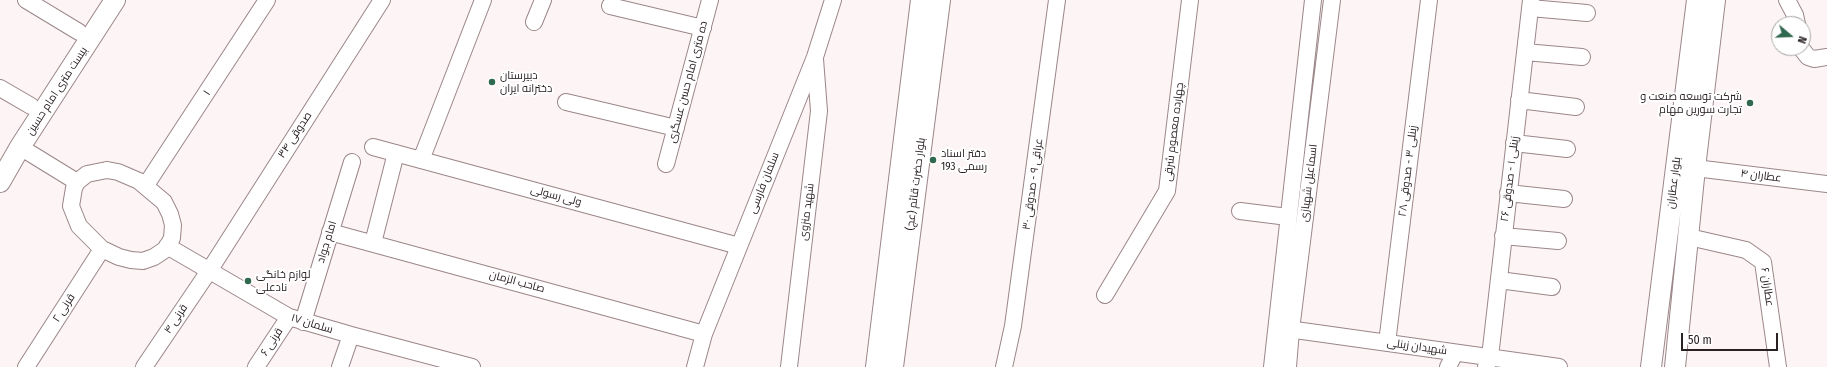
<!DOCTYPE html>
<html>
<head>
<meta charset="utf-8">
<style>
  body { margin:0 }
  #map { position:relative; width:1827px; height:367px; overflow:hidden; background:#fdf4f5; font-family:"Fira Sans Condensed",sans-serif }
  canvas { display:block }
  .north { position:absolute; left:1771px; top:16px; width:40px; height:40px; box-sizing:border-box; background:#fff; border:1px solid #aaa6a7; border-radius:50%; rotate:109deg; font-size:11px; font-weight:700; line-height:16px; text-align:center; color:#2a2123 }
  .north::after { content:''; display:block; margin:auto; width:14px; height:18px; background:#30674f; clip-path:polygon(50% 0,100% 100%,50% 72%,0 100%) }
  .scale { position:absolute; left:1681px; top:333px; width:97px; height:18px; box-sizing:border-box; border:2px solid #2a2123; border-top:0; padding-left:5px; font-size:12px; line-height:14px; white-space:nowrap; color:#2a2123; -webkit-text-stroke:3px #fff; paint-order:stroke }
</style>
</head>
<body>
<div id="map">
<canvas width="1827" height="367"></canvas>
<div class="north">N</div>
<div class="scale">50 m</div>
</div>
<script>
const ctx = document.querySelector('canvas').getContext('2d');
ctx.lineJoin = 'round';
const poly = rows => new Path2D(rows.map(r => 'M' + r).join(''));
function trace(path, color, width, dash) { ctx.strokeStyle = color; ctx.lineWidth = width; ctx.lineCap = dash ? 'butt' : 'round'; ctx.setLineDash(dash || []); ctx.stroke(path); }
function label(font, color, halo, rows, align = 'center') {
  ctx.font = font + ' "Fira Sans Condensed",Cairo,sans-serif'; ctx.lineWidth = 4; ctx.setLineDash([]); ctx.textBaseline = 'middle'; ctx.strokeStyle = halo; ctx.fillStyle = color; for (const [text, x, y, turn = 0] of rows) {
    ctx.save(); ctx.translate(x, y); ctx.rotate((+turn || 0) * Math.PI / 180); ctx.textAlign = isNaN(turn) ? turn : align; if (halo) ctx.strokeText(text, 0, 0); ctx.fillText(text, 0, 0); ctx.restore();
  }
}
const minor = poly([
  [26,0,79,32],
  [1787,0,1795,15,1797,24],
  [610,6,703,28],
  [1530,8,1587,13],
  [534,22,543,0],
  [1801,48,1808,57,1814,59,1827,57],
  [1525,52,1582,57],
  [0,88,31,106],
  [1519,100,1576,107],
  [566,102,676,128],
  [1514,143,1567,149],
  [20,147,77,182],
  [373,147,739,246],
  [421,160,483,0],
  [666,164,710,0],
  [1695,168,1827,184],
  [107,170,118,172,139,181,164,202,170,214,173,225,172,238,166,249,154,257,143,261,131,260,119,257,102,249,79,226,71,206,74,188,77,182,87,174,107,170],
  [146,185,267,0],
  [1508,193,1564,199],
  [1240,211,1288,217],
  [330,232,704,334],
  [1503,236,1558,241],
  [1689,237,1746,250,1763,262,1778,367],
  [373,243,396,153],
  [167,246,289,317,351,335,472,367],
  [1499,280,1552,287],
  [1105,295,1167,191,1190,0],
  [303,322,352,162],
  [1281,328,1559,367],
  [1387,343,1429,0],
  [26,367,102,249],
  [144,367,209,271,382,0],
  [256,367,289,317],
  [340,367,351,335],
  [695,367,704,334,815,57,833,0],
  [789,367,819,111,815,59],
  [1004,367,1013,326,1057,0],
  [1272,367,1313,0],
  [1288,367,1291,330,1332,0],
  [1448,367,1455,353],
  [1486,367,1490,357,1531,0]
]);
const major = poly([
  [0,182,20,147,115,0],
  [876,367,921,0],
  [893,367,940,0],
  [1651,367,1697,0],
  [1675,367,1695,168,1715,0]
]);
const markers = [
  [492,82,4,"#30674f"],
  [1750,103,4,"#30674f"],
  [933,160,4,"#30674f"],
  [248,281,4,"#30674f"]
];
const poiNames = [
  ["دبیرستان",500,76],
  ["دخترانه ایران",500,89],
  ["شرکت توسعه صنعت و",1742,97,"right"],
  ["تجارت سورین مهام",1742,110,"right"],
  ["دفتر اسناد",941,154],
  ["رسمی 193",941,167],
  ["لوازم خانگی",256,275],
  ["نادعلی",256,288]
];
const streetNames = [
  ["ده متری امام حسن عسگری",688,82,-75],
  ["بیست متری امام حسین",57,91,-57],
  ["۱",207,93,-57],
  ["چهارده معصوم شرقی",1174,132,-83],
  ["صدوقی ۳۴",295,135,-57],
  ["زینلی ۳ - صدوقی ۲۸",1408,171,-83],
  ["عطاران ۴",1761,176,7],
  ["زینلی ۱ - صدوقی ۲۶",1510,179,-83],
  ["سلمان فارسی",764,183,-68],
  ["اسماعیل شهبازی",1309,183,-83],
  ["بلوار عطاران",1674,183,-83],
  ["بلوار حضرت قائم (عج)",916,184,-83],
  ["عراقی ۹ - صدوقی ۳۰",1033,184,-82],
  ["ولی رسولی",556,196,15],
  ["شهید منزوی",807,212,-83],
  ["امام جواد",327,242,-73],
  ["صاحب الزمان",517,282,15],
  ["عطاران ۶",1767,287,82],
  ["قرنی ۲",64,308,-57],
  ["قرنی ۴",176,319,-56],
  ["سلمان ۱۷",312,324,17],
  ["قرنی ۶",272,342,-57],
  ["شهیدان زینلی",1417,347,8]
];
trace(minor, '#9b8689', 18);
trace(major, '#9b8689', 22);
trace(minor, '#fff', 16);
trace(major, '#fff', 20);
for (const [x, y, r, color] of markers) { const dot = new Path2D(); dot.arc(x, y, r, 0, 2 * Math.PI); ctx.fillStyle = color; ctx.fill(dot); trace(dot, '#fff', 1.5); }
label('11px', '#2a2123', '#fff', poiNames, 'left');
label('11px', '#2a2123', '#fff', streetNames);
</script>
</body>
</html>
